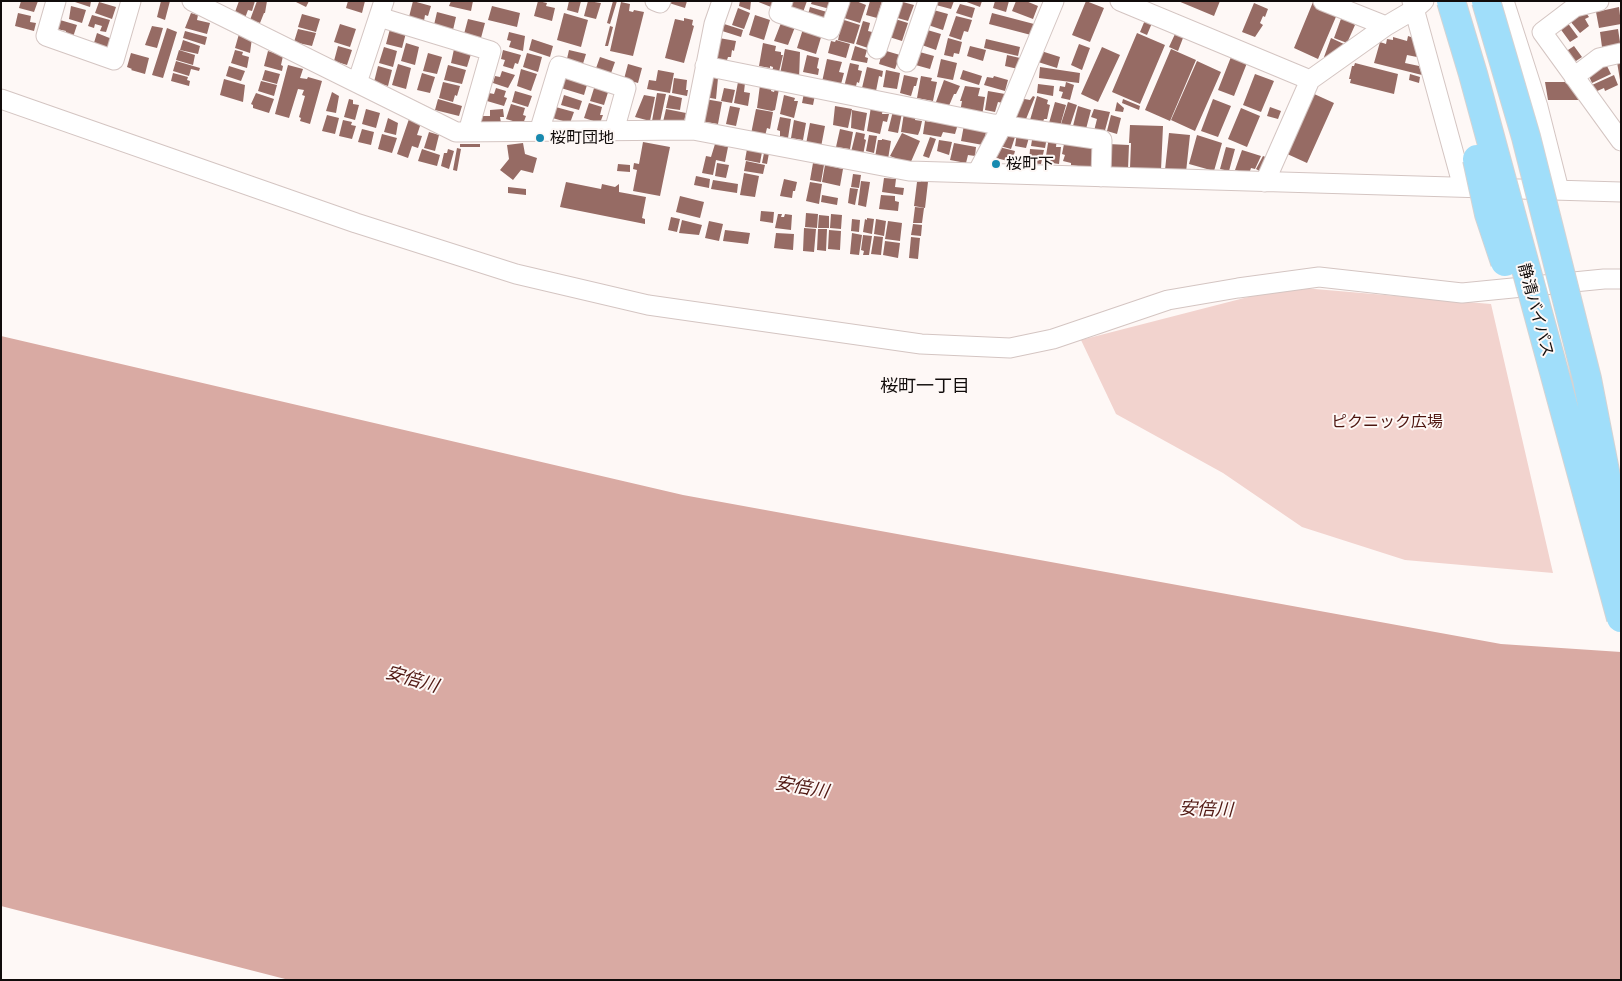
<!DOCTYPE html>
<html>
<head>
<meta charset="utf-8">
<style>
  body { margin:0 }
  #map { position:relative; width:1622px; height:981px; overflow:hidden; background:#fef8f6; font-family:"Exo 2",sans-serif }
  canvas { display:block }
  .frame { position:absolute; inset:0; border:2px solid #110c0b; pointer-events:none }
</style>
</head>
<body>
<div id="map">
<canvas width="1622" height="981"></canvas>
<div class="frame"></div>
</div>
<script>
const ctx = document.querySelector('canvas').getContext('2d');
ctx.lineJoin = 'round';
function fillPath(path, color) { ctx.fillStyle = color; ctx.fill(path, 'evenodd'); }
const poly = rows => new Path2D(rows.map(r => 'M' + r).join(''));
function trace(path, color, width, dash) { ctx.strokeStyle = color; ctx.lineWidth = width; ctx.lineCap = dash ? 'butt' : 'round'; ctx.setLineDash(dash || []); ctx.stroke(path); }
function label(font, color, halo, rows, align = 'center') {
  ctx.font = font + ' "Exo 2","Noto Sans JP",sans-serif'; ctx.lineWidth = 4; ctx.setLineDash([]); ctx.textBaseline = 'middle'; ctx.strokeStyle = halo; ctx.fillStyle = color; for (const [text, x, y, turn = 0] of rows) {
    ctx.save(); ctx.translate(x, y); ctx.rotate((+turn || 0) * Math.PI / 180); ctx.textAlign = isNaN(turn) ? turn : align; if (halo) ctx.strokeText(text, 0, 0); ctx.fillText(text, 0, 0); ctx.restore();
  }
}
const green = poly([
  [1303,288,1491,304,1553,573,1405,560,1302,527,1223,473,1116,414,1081,340,1252,296]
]);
const water = poly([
  [1,336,683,495,1501,644,1621,652,1621,980,289,980,1,906]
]);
const building = poly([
  [21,1,38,1,34,12,19,8],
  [72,1,91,1,90,7],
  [161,1,170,1,165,20,157,17],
  [239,1,255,1,252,11,248,10,245,18,235,12],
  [257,1,267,1,265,13,264,13,260,23,250,20],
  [294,1,309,1,306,7],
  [348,1,365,1,362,13,346,8],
  [413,1,431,6,428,16,425,15,424,21,409,17],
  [451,1,473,1,471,11,449,6],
  [538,1,547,3,546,6,555,8,552,21,534,16],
  [569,1,581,1,578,13,567,10],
  [588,1,601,3,596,19,584,16],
  [613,1,617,1,610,24,607,23],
  [670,1,687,1,685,8,669,3],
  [740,1,751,1,750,10,739,6],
  [756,1,773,1,771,7],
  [792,1,807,1,802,15,789,11],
  [812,1,831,1,830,9,811,4],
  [847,1,856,1,866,5,860,23,841,17],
  [870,1,882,1,877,18,866,15],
  [899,1,914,5,908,21,894,17],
  [937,1,954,1,951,9,936,5],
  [964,1,982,1,980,7],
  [995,1,1009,1,1006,12,993,8],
  [1016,1,1026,1,1038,6,1033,19,1012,11],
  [1086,1,1104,8,1090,42,1072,35],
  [1178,1,1220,1,1214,16],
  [99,2,116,7,112,19,95,13],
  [621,2,630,4,629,11,633,12,634,10,644,12,633,56,610,51],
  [1313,2,1338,12,1318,59,1294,48],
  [1254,3,1268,9,1265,17,1263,16,1260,23,1263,25,1255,37,1242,32],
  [960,4,975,8,972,18,956,13],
  [71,6,86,10,82,23,69,19],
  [492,6,520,13,517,27,488,20],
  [810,7,827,12,824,23,807,18],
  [1619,7,1621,24,1599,28,1596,12],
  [738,8,750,13,744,29,732,25],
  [930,9,948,14,943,30,925,24],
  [1584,10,1589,17,1585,19,1589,26,1580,33,1570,21],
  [437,12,456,17,453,30,434,25],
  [18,13,31,16,30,22,36,23,34,31,15,26],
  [191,13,198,15,197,20,210,23,207,34,185,28],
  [564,13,588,20,581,47,557,40],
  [992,13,1034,24,1031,35,989,24],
  [302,14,320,19,316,32,298,27],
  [92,15,110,20,106,32,100,31,102,26,95,24,94,28,88,26],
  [755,15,770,20,764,40,749,35],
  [956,16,972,20,968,32,964,31,961,40,949,36],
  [1342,16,1355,21,1354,24,1355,25,1347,43,1334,38],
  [684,18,693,20,692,25,694,26,684,63,665,58,675,19,684,21],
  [892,18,908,23,902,41,886,36],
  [468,19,485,23,481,38,464,34],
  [841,19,860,25,854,44,838,40,840,31,838,30],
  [60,20,77,25,73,37,65,35,66,31,57,29],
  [1145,20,1152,23,1147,35,1140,32],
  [863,21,870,23,868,31,876,33,872,44,869,43,868,48,856,44],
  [1567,22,1578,37,1570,42,1559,27],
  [721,23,743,30,741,37,719,30],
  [781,23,795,27,788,45,774,41],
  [340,24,356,29,350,47,334,42],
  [152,26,163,28,157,48,145,45],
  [610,26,613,27,608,46,605,46],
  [167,28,177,32,163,78,152,75],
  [298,29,316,33,312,46,294,42],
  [390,29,406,33,402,48,386,44],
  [803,29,822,34,816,54,797,48],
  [924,29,941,34,936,50,919,44],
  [1618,29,1621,49,1616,50,1615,45,1602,47,1600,32],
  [185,31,207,37,205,45,183,38],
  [509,32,525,36,523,51,509,47,511,41,507,40],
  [97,33,112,39,108,51,93,46],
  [1137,33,1165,45,1140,104,1112,92],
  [239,34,252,38,250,53,235,48],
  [1175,34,1183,38,1178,51,1169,47],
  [1408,36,1414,38,1417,57,1407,55,1405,63,1419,66,1422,75,1374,63,1380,42,1386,44,1387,39,1393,40,1393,37,1407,41],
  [719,38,736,41,734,51,732,50,731,57,728,57,726,63,714,60],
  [948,38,962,42,959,54,954,53,953,57,944,55],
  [1331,38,1344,44,1342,50,1329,59,1324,57],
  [532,39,553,46,550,57,529,50],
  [986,39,1020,47,1018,56,984,48],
  [183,40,200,46,198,54,180,50],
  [836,40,850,44,846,58,828,53,831,41,835,42],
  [406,43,419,47,415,65,401,61],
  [763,43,776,46,775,51,781,52,781,55,783,55,778,76,772,74,773,67,770,66,770,68,759,66],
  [1079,44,1090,48,1082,70,1071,65],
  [338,46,352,50,347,65,334,61],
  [855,46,867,50,865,57,868,58,867,63,851,60],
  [970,46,986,50,983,61,967,56],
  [1574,46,1582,57,1573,63,1565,52],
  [384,47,397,51,393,67,379,63],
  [1102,47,1120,55,1098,102,1081,94],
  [454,49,471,54,467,67,451,63],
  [785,49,800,52,799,79,780,74],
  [1171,49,1196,60,1170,121,1145,110],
  [179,50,195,55,193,65,176,60],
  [235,50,243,52,242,55,249,57,247,68,231,63],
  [503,50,521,55,518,64,515,63,513,69,503,66,505,60,501,59],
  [569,50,586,54,582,67,566,63],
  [883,50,900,55,895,69,879,64],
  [1038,50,1060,57,1057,68,1035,61],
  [268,51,283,56,281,65,283,66,282,71,264,66],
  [916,51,934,56,930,69,912,64],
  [131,53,149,58,145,74,131,70,132,69,127,67],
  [428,53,442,57,437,74,423,71],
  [527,53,542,57,538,72,523,67],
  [807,55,819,58,817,68,819,69,818,75,803,72],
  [1007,55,1020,58,1018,69,1005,66],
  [600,57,615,62,610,76,595,71],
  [1231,57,1247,63,1234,96,1218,90],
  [827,59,842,62,839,72,844,73,840,88,822,82],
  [941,59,957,63,953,80,937,77],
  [176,61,200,68,199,71,191,69,189,76,173,71],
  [1197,61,1221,72,1195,131,1171,120],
  [1621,61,1621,80,1620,80,1617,62],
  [850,63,859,65,858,70,862,71,859,83,857,82,855,90,844,87],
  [1355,63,1398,74,1394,94,1350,83,1351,79,1349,79,1352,66,1354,66],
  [398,64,411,68,406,89,392,85],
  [628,64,642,68,638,83,624,79],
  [1606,64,1611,74,1592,83,1588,74],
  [288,65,303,69,300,78,307,79,308,77,322,81,310,124,300,121,301,118,299,117,305,96,302,95,304,90,298,89,289,118,275,114],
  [448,65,466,70,462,84,444,80],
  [229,66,245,71,241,81,226,76],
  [378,66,392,70,388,86,374,82],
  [867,67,883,71,882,77,879,76,876,91,862,88],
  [1040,67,1080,73,1079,83,1039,78],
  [521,69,537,74,531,91,517,86],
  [265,70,280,74,277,84,262,80],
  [658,70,674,73,670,93,647,89,649,80,656,81],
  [886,70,900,73,897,89,883,87],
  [963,70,982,76,979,85,960,79],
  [502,71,515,75,508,88,493,83,495,76,500,77],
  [173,73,188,77,187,80,190,81,189,86,171,81],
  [422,73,435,77,430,93,417,90],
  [1255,74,1274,81,1261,112,1243,105],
  [1410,74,1420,77,1419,83,1409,80],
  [904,75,918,78,916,86,914,86,911,96,900,93],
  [1614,75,1618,85,1605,91,1604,88,1595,92,1592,85],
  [710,76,718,78,716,99,705,97],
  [921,76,932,78,931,81,937,82,933,101,917,98],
  [994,76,1008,80,1005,91,984,85,987,77,993,78],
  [564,78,587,85,584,95,561,88],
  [674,78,687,80,686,90,688,90,687,96,672,93],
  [224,79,245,85,243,102,220,95],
  [944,80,960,86,956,94,954,94,948,108,936,102],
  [261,81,277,85,274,96,258,91],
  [443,82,460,86,457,96,455,95,453,102,439,98],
  [738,82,745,83,744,92,750,93,748,106,734,103],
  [1066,82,1074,85,1070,100,1061,98,1063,92,1059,91,1060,86,1065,87],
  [1545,82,1568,82,1581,100,1548,100],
  [1038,84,1054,86,1053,96,1037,93],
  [595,85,609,89,604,105,590,101],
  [760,85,772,87,771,91,774,92,775,89,779,89,775,110,772,111,757,108],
  [965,86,980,88,978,96,985,97,982,116,960,112,962,101,960,101],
  [496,88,506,91,504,97,507,98,504,106,487,101,489,93,494,94],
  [724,88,735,90,732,103,721,101],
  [515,91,532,96,528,107,512,102],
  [988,91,1005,94,1003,103,998,102,995,112,985,110],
  [332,92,339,96,336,113,326,111],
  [256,93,274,99,269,113,253,108,253,105,251,104],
  [657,93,666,94,660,122,652,121],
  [804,93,815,95,813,105,802,103],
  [1312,93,1334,103,1307,163,1285,153],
  [564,95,582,101,579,110,561,105],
  [644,95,655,97,650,121,635,117],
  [669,95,682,98,680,110,666,108],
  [784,95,795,98,794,101,798,101,794,118,780,114],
  [1033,96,1035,97,1024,124,1011,118,1019,98,1030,100],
  [1037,96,1048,100,1047,104,1050,105,1047,119,1044,119,1042,125,1030,120],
  [349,99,353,100,353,104,359,105,355,120,344,117],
  [438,99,462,106,459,116,435,110],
  [705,99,722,102,718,124,700,121],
  [1123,99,1140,106,1139,110,1122,103],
  [1213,99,1231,106,1218,137,1201,131],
  [1055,102,1066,105,1060,126,1049,123],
  [1068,102,1077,105,1069,129,1060,127],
  [1117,102,1124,108,1123,112,1115,111],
  [589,103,602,107,600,115,603,115,600,123,584,118],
  [511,104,525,108,523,115,526,116,523,124,506,119],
  [552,106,574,112,570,123,549,117],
  [730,106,740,108,736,126,726,124],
  [835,106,852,109,848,128,833,125],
  [1078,106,1091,110,1086,129,1073,126],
  [871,107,883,109,882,114,889,114,887,122,883,121,880,134,867,131],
  [1270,107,1281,111,1278,119,1267,116],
  [1241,108,1260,116,1247,147,1228,139],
  [366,109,380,113,376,128,362,124],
  [503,109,504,117,500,117,501,123,482,123,482,116,490,116,490,110],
  [666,109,686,113,684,122,672,122,672,120,663,122],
  [756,109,773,112,770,129,767,128,765,136,751,134],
  [1094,109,1110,112,1104,134,1094,131,1097,119,1091,117],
  [852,110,867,113,864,131,851,128],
  [893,111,902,113,898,133,888,131],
  [904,113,916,115,915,120,922,121,920,130,918,135,901,132],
  [327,115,339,118,335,134,322,131],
  [1111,115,1121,118,1117,134,1107,131],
  [780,117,791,119,788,138,780,136,780,131,777,130],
  [388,118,398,123,396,135,384,132],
  [409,119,421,123,417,135,422,136,418,148,412,146,408,158,397,154],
  [931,119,958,124,955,134,943,132,941,137,923,134,925,121,931,122],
  [343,120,352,122,351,125,356,126,352,139,339,136],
  [794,120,806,123,803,140,791,138],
  [810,123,825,126,821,147,806,144],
  [964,125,986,132,985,137,989,137,983,145,961,141],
  [1130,125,1163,126,1161,170,1130,168,1131,143,1129,143],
  [362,129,374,132,371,145,358,142],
  [840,129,853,132,850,149,836,147],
  [429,132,439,135,435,151,424,148],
  [856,132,865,134,864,139,866,140,863,155,851,152],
  [902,133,920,141,910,164,890,156],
  [1017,133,1030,134,1026,148,1015,146],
  [1169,133,1190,135,1186,172,1165,170],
  [382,134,397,138,392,153,378,149],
  [1003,134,1016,134,1011,149,1000,146],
  [1033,134,1047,137,1045,148,1031,146],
  [869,135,877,136,874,153,866,151],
  [1197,135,1222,143,1214,171,1189,164],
  [930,137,936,139,929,158,923,156],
  [1049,137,1057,138,1056,147,1061,147,1059,164,1045,162],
  [882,139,891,141,888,159,875,157,878,140,882,140],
  [1065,139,1097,147,1092,168,1071,165,1071,163,1063,161,1065,155,1062,154],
  [939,140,952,142,949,155,937,151],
  [643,142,670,147,660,196,633,191,637,170,633,169,634,163,639,164],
  [523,143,525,154,537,158,533,173,521,170,513,180,500,170,509,159,507,145],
  [954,143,976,147,975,156,968,155,966,163,950,160],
  [460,144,480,144,480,147,460,147],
  [715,144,728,147,725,162,716,160,713,175,702,173,706,156,711,157],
  [1108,144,1129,145,1128,169,1107,168],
  [995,146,1015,151,1012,162,992,157],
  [1226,147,1235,149,1229,171,1220,169],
  [457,148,461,149,457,171,453,170],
  [422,149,440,155,437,166,418,161],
  [448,149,454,151,449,169,441,166,444,153,447,153],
  [747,149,762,152,760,163,745,160],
  [1030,149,1044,150,1041,164,1029,163],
  [1242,150,1261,156,1255,169,1251,168,1249,174,1235,170],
  [764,153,769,153,767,164,762,163],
  [1263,156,1268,158,1261,172,1256,169],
  [746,161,765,165,763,174,744,171],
  [717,163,729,165,726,178,715,176],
  [813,163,824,165,821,182,810,180],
  [618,164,630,165,630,172,617,171],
  [825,165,843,169,840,186,822,182],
  [744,173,759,176,755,197,740,195],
  [853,174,861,175,859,188,851,187],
  [696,176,710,179,709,188,694,185],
  [884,178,896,179,895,187,904,188,903,195,882,192],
  [784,179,797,182,795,191,793,191,792,198,780,196],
  [713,180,738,184,737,193,711,189],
  [861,181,870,182,866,207,858,205],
  [921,181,928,182,925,208,914,206,917,182,921,182],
  [566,182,601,189,602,184,615,187,619,184,619,192,646,197,642,218,645,219,645,224,560,207],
  [810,182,822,184,819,204,806,201],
  [508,187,526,189,526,195,508,193],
  [850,188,858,189,855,205,848,203],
  [822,195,838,198,837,205,821,202],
  [881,195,895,196,895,201,899,202,898,211,879,209],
  [680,196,704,202,700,218,676,212],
  [915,207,924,208,922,223,913,223],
  [761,211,774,212,773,223,760,221],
  [806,213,818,214,817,228,805,227],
  [778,214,782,214,781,217,784,217,785,214,792,215,791,230,775,228],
  [831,214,842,215,841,229,830,228],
  [819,215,829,216,829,228,818,228],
  [671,217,680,219,677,232,668,230],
  [867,218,874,219,872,234,863,232,865,219,867,220],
  [852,219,860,220,859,232,851,231],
  [876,219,886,221,884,236,874,234],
  [682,220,702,225,699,235,679,233],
  [709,221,723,224,719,241,705,238],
  [888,221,902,223,900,241,885,239],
  [913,224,922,225,921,236,911,235],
  [804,228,816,229,814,252,803,251],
  [818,229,827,229,826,251,817,250],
  [725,230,750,233,748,244,723,241],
  [829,230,841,231,840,250,828,249],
  [776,233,794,234,793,250,774,248],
  [852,233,862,235,859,255,850,254],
  [863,235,872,236,869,255,863,255,864,251,861,250],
  [874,236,883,237,881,255,871,254],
  [911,237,920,238,918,259,909,258],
  [885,241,900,243,898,258,883,255]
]);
const minor = poly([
  [56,1,46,36,114,60,131,1],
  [192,1,456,132,693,130,909,171,1621,192],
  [655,1,660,3,661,1],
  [783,1,779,13,830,30,840,1],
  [1120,1,1310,80],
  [1323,1,1386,26],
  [1412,1,1463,187],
  [1504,1,1538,107,1559,190],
  [1599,1,1575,7,1542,32,1621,141],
  [379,17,491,51,468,132],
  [877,49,893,1],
  [907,62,928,1],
  [705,66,993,124,1102,140,1101,177],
  [1574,77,1599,58,1621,53],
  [357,83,384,1],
  [1,99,356,223,516,274,648,305,921,344,1010,348,1053,339,1168,300,1238,288,1319,277,1462,293,1604,279,1621,279],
  [693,130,714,24,722,1],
  [539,132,559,66,626,88,614,131],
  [977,173,1002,126,1054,1],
  [1265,182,1310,80,1386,26,1415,9,1424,1]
]);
const highwayBridge = poly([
  [1451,1,1473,74,1621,618],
  [1486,1,1526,137,1587,379,1621,553],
  [1477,159,1489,214,1505,262]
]);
const markers = [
  [540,138,5,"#1889ae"],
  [996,164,5,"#1889ae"]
];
const poiNames = [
  ["桜町団地",550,138],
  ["桜町下",1006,164]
];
const streetNames = [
  ["静清バイパス",1536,310,75]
];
const parkNames = [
  ["ピクニック広場",1387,422]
];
const neighbourhoodNames = [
  ["桜町一丁目",925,386]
];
const waterNames = [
  ["安倍川",412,679,16],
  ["安倍川",802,787,10],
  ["安倍川",1206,809,2]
];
fillPath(green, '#f2d3ce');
fillPath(water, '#d9aaa3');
fillPath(building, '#966b64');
trace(minor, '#d4c5c2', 21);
trace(minor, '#fff', 19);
trace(highwayBridge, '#d4d3d3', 30, []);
trace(highwayBridge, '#a0defa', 28);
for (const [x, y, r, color] of markers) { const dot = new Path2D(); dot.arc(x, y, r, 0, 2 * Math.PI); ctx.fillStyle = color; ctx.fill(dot); trace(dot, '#fef8f6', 2); }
label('16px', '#110c0b', '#fef8f6', poiNames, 'left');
label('16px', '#110c0b', '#fef8f6', streetNames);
label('16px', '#4e1610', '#fef8f6', parkNames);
label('18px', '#110c0b', '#fef8f6', neighbourhoodNames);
label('italic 18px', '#501812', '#fef8f6', waterNames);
</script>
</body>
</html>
